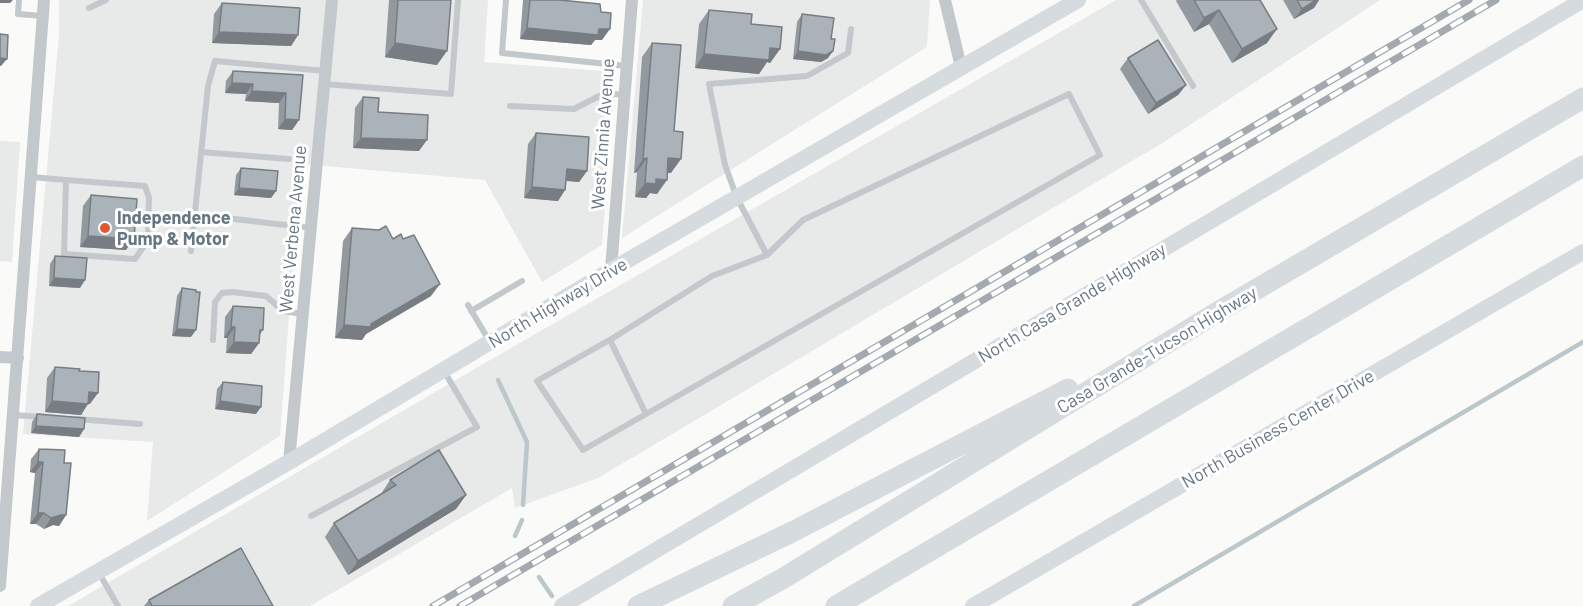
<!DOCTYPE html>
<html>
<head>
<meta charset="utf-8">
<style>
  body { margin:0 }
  canvas { display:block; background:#fafaf8 }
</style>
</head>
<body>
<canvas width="1583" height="606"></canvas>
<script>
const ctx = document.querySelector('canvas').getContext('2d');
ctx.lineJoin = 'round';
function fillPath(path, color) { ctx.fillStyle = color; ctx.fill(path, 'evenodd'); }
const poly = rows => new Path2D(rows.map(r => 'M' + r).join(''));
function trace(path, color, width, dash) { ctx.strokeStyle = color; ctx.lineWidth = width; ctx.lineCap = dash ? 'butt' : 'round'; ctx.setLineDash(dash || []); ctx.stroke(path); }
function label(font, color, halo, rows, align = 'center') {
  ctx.font = font + ' Barlow,sans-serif'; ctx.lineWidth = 6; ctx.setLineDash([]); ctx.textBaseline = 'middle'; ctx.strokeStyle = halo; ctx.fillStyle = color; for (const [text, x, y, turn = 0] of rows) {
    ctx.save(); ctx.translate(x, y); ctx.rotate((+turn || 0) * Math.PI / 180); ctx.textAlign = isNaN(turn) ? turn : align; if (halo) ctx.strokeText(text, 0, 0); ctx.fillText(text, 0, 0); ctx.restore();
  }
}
const built = poly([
  [59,0,488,0,484,62,616,72,602,245,542,282,485,180,302,164,292,276,280,436,147,521,153,442,23,434,59,34],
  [643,0,930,0,927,47,622,238],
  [1116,0,1380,0,1164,142,598,478,515,508,512,488,310,606,68,606,478,367],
  [0,141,20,142,12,262,0,261]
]);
const stream = poly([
  [498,380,527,442,523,505],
  [515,536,522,520],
  [539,577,552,596],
  [1134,606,1583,342]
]);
const lane = poly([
  [19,0,18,14,43,16],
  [506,0,502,53,626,66],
  [1141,0,1193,86],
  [89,8,106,0],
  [324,84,451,94,458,0],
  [1069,94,1100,155,583,450,537,381,613,338,712,276,767,255,803,220,1069,94],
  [510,106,574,109,605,93,624,95],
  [201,152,289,159],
  [31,177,66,180,145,186,149,198,148,240,135,259,64,254,66,180],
  [226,218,311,228],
  [191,251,208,86,215,61,325,71],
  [767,255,737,198,725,165,709,84,807,76,848,53,851,29],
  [468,305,490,342],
  [471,311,522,281],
  [213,340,215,302,222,293,232,292,266,296,283,311,303,314],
  [610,340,646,414],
  [13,415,43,417],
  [77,419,140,424],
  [311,516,477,427,444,371],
  [99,573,118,606]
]);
const street = poly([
  [945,0,961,67],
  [611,270,632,0],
  [0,357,18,358],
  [289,462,332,0],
  [0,586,44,0]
]);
const secondary = poly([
  [38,606,289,462,611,270,1078,0],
  [562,606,1583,0],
  [973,606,1583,252]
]);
const highway = poly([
  [638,606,792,532,1068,389],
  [733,606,782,579,1221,310,1583,98],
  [836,606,1583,166]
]);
const rail = poly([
  [433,606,1469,0],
  [460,606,1496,0]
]);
const wall = poly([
  [389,0,451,0,437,65,385,57],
  [523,0,560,0,602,40,595,40,591,45,520,39],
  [1177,0,1260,0,1267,43,1232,63,1209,24,1194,32,1176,1],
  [1283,0,1319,0,1314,8,1294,19],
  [222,3,298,35,291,46,212,43,214,14],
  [709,10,751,24,780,49,770,63,767,62,759,74,695,68,699,24],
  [802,14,828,58,821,62,793,59,797,22],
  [652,43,671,173,667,173,657,194,650,193,646,198,635,197,637,172,634,173,642,57],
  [1128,58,1186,85,1178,95,1148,114,1120,69],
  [233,71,303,75,299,120,292,130,278,129,279,103,245,101,246,94,225,93,226,81],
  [363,97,378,112,419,151,353,148,355,108],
  [536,133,587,171,579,182,566,181,565,190,558,201,524,198,528,144],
  [241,168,276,191,271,198,234,195,236,175],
  [91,195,126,250,80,247,83,206],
  [352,228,393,239,403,239,431,296,366,334,362,340,335,338,343,241],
  [55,256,80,288,49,286,50,264],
  [182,288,196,292,191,337,172,336,177,296],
  [233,306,263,330,259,336,259,343,251,354,226,353,227,338,224,338,225,317],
  [55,367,79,371,90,404,88,403,81,415,45,412,47,378],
  [223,382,256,414,215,409,217,389],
  [37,414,84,429,79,437,31,433,32,422],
  [39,449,64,463,66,515,59,526,53,525,44,529,36,524,30,524,35,473,30,472,31,459],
  [390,480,466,495,456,509,348,575,325,537,334,523,381,494],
  [149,600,273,606,144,606]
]);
const shadedWall = poly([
  [0,0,13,0,10,3,0,3],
  [1316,0,1319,0,1314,8,1294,19,1302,9],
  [1219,10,1209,24,1194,32,1204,18],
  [527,28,599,29,610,29,602,40,595,40,591,45,520,39],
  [1277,29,1267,43,1232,63,1242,49],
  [219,32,298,35,291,46,212,43],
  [395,43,447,51,437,65,385,57],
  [770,48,780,49,770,63,767,62,759,74,695,68,704,54],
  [798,51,833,51,828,58,821,62,793,59],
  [0,58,7,59,1,66,0,66],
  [232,83,253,84,246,94,225,93],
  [1186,85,1178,95,1148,114,1156,103],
  [252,91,286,93,279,103,245,101],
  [285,119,299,120,292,130,278,129],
  [361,138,427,140,419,151,353,148],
  [647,158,637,172,634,173,643,159],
  [668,158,681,159,671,173,659,172],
  [567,169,587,171,579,182,559,180],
  [656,179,667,180,657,194,650,193,646,198,635,197,645,183],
  [532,187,565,190,558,201,524,198],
  [239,188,276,191,271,198,234,195],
  [88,236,134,239,126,250,80,247],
  [54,278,85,280,80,288,49,286],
  [440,284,431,296,366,334,362,340,335,338,344,325,371,324],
  [231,327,235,327,227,338,224,338],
  [177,329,196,330,191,337,172,336],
  [234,342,259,343,251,354,226,353],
  [89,392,98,393,90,404,82,403],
  [52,401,88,404,81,415,45,412],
  [220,401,261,407,256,414,215,409],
  [36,426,84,429,79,437,31,433],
  [38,462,43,462,35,473,30,472],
  [466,495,456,509,348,575,358,561],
  [38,513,44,513,36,524,30,524],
  [61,515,66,515,59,526,53,525,44,529,51,518]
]);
const building = poly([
  [398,0,451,0,447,51,395,43,398,0],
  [530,0,560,0,600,4,601,12,611,13,610,29,599,29,598,35,527,28,530,0],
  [1194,0,1260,0,1277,29,1242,49,1219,10,1204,18,1194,0],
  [1297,0,1316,0,1302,9,1297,0],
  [222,3,300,8,298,35,219,32,222,3],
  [709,10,752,14,751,24,782,27,780,49,770,48,769,60,704,54,709,10],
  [802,14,834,18,831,39,835,39,833,51,826,55,798,51,802,14],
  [0,34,8,35,7,59,0,58,0,34],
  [1158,40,1186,85,1156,103,1128,58,1158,40],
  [652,43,681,45,674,131,683,132,681,159,668,158,667,180,656,179,656,184,645,183,647,158,643,159,652,43],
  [233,71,303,75,299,120,285,119,286,93,252,91,253,84,232,83,233,71],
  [363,97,379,98,378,112,428,115,427,140,361,138,363,97],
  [536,133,589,137,587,171,567,169,565,190,532,187,536,133],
  [241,168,278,171,276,191,239,188,241,168],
  [91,195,137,199,134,239,88,236,91,195],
  [386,226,393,239,401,234,403,239,414,235,440,284,371,324,371,327,344,325,352,228,379,230,386,226],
  [55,256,87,258,85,280,54,278,55,256],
  [182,288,196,290,196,292,200,292,196,330,177,329,182,288],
  [233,306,264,308,263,330,260,330,259,343,234,342,235,327,231,327,233,306],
  [55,367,80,369,79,371,99,372,98,393,89,392,88,404,52,401,55,367],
  [223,382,262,386,261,407,220,401,223,382],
  [37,414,85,418,84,429,36,426,37,414],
  [39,449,65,450,64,463,71,463,66,515,61,515,51,518,44,513,38,513,43,462,38,462,39,449],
  [439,450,466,495,358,561,334,523,396,485,390,480,439,450],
  [241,548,273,606,152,606,149,600,241,548]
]);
const markers = [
  [105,228,6,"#e4572e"]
];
const streetNames = [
  ["West Zinnia Avenue",603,134,-86],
  ["West Verbena Avenue",293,229,-85],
  ["North Highway Drive",558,303,-31],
  ["North Casa Grande Highway",1072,303,-31],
  ["Casa Grande-Tucson Highway",1157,350,-31],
  ["North Business Center Drive",1278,429,-30]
];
const poiNames = [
  ["Independence",117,218],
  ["Pump & Motor",117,239]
];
fillPath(built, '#e8e9e9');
trace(stream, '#bbc7cb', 4.5);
trace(lane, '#c3c8cc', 6);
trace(street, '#c3c8cc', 12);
trace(secondary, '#d6dbdf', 16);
trace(highway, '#d6dbdf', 21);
trace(rail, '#a2aab0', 7);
trace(rail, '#fff', 4.5, [14]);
fillPath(wall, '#929a9f');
fillPath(shadedWall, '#777d82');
fillPath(building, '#aab3b9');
trace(building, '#777d82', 1.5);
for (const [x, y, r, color] of markers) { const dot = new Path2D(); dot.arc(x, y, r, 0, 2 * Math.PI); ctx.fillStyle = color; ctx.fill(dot); trace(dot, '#fff', 2); }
label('18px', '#657683', '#fff', streetNames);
label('bold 18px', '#657683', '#fff', poiNames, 'left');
</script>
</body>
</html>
